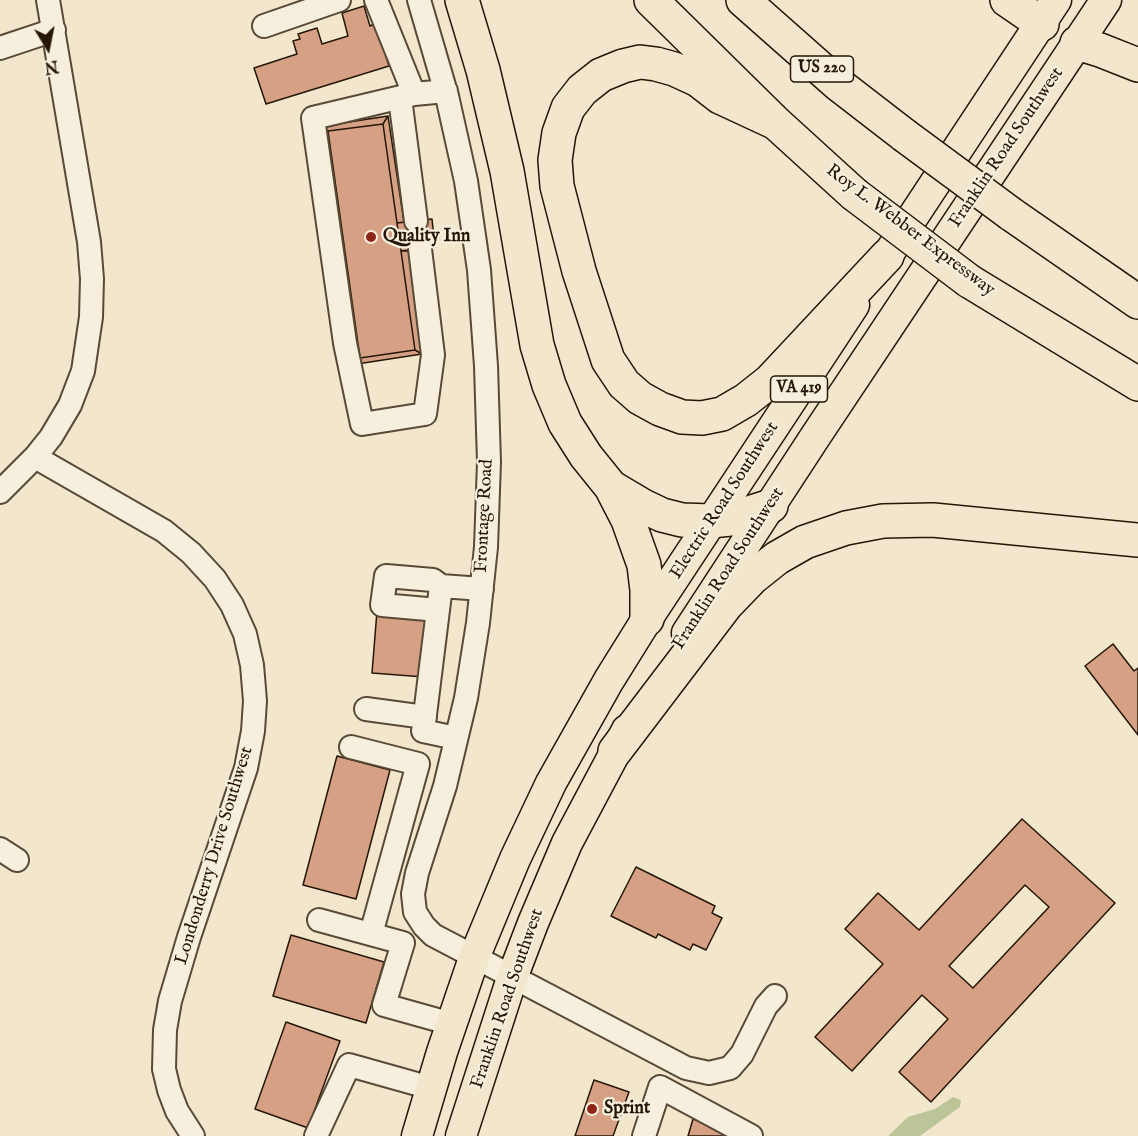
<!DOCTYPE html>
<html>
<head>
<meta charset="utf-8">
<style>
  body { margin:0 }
  #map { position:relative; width:1138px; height:1136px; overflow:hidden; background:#f2e7cd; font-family:"IM FELL English",serif }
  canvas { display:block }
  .north { position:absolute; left:18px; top:18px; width:60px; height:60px; -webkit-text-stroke:4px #f7efde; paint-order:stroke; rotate:170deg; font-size:16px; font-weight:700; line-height:24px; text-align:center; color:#251605 }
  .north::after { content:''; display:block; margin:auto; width:21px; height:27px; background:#251605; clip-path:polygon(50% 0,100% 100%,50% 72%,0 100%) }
</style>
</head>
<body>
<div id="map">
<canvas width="1138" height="1136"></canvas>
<div class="north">N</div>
</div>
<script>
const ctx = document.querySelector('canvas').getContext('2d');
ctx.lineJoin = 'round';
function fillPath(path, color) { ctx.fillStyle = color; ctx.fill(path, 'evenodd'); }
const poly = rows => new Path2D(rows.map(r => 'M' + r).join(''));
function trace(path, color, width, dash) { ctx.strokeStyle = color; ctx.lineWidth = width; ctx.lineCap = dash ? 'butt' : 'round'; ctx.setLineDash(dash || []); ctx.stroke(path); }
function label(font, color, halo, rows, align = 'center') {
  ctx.font = font + ' "IM FELL English",serif'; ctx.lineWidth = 4.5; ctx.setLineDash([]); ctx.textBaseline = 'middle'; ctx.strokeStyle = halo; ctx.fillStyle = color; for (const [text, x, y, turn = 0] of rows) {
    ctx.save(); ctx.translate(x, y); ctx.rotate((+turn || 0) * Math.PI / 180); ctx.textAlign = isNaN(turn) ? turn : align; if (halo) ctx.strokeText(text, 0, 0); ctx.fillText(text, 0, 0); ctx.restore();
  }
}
const green = poly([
  [953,1097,961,1100,960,1107,920,1136,888,1136,908,1117,935,1109]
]);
const building = poly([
  [364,6,370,26,376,23,389,66,266,104,254,68,297,54,293,41,300,39,298,34,317,28,322,44,348,36,342,13,364,6],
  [388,116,404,222,397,223,383,124,388,116],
  [388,116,383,124,328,131,323,126,388,116],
  [383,124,415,350,360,358,328,131,383,124],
  [323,126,328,131,360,358,357,364,323,126],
  [432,219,435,247,401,251,397,223,432,219],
  [401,251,409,251,422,354,415,350,401,251],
  [415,350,422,354,357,364,360,358,415,350],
  [377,611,429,615,424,677,372,673,377,611],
  [1113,644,1134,671,1138,668,1138,735,1085,666,1113,644],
  [337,756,390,770,356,899,303,885,337,756],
  [1022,819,1115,903,931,1102,899,1072,948,1019,922,995,852,1071,815,1037,883,964,845,929,878,893,919,930,1022,819],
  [1025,885,1049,907,973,988,949,966,1025,885],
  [636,867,715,906,712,913,722,918,706,950,693,944,690,950,658,934,656,938,611,916,636,867],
  [291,935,384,962,366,1023,273,996,291,935],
  [286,1022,340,1041,308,1128,255,1109,286,1022],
  [594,1080,629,1092,613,1136,575,1136,594,1080],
  [693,1119,734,1133,733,1136,688,1136,693,1119]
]);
const minor = poly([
  [376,0,414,94],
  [419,0,447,96,466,181,479,270,486,366,489,462,486,547,478,623,466,698,445,786,417,873,413,894,415,912,424,926,433,935,686,1068,709,1073,730,1068,742,1054,766,1006,775,996],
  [264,26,339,0],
  [0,48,54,30],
  [400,98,416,221],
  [420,249,433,355,425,414,362,424,345,343,313,118,414,94,446,91],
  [35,457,164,531,191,553,215,579,232,605,245,634,252,665,255,701,253,731,246,768,189,937,170,1001,165,1030,164,1069,169,1090,177,1111,193,1136],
  [0,492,35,457,51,437,70,405,83,371,91,317,92,279,89,242,48,0],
  [438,610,382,605,386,576,433,580,441,586],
  [366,709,425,717],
  [456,738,423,731,441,586,482,589],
  [351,747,418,764,371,934],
  [0,849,17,860],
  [319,920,403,943,384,1005,452,1024],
  [316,1136,349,1065,431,1088],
  [644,1136,660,1087,751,1136]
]);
const major = poly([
  [891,250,1056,0],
  [687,633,815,437,1106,0],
  [417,1136,442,1052,474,958,515,859,551,783,609,680,647,619,854,305],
  [461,1136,512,978,533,923,567,843,627,730]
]);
const highway = poly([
  [462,0,483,70,507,171,537,345,549,385,565,423,586,456,611,487,628,520,644,565,647,590,647,619],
  [651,0,776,123,854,194],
  [743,0,838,84,904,135],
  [1007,0,1042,24],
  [1077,43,1100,50,1138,65],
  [776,123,720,97,698,80,674,69,656,64,640,62,623,66,601,75,582,90,568,108,559,133,555,160,557,186,579,271,608,360,624,384,640,398,660,409,682,417,702,418,722,414,746,400,770,381,887,256],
  [1011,214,1138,302],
  [969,281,1138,384],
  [611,487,643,506,662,515,682,520,711,521,730,519,771,506],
  [615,751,726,605,752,578,777,558,805,542,846,528,883,521,933,520,1138,540]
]);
const highwayBridge = poly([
  [904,135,1011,214],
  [854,194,969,281]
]);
const markers = [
  [371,237,6,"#8f2418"],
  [592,1109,6,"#8f2418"]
];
const shields = [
  [822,69,63],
  [799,389,57]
];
const shieldNames = [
  ["US 220",822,69],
  ["VA 419",799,389]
];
const streetNames = [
  ["Franklin Road Southwest",1007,148,-56],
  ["Roy L. Webber Expressway",910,231,37],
  ["Electric Road Southwest",725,501,-57],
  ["Frontage Road",485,516,-87],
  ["Franklin Road Southwest",729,569,-57],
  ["Londonderry Drive Southwest",215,856,-73],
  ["Franklin Road Southwest",508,999,-71]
];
const poiNames = [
  ["Quality Inn",383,237],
  ["Sprint",604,1109]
];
fillPath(green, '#bcc598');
fillPath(building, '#d6a084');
trace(building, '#251605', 1.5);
trace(minor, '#584a37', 26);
trace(major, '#251605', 33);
trace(highway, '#251605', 36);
trace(minor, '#f7efde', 22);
trace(major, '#f2e7cd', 30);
trace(highway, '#f2e7cd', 33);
trace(highwayBridge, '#251605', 36, []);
trace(highwayBridge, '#f2e7cd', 33);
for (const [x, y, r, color] of markers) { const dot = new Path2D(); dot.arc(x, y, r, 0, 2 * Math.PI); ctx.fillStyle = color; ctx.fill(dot); trace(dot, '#f7efde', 2); }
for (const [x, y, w] of shields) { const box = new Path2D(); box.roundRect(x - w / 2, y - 13, w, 26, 4.5); ctx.fillStyle = '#f7efde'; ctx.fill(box); trace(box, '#251605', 1.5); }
label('bold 16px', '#251605', null, shieldNames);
label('18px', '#251605', '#f7efde', streetNames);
label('bold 18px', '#251605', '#f7efde', poiNames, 'left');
</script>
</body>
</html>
